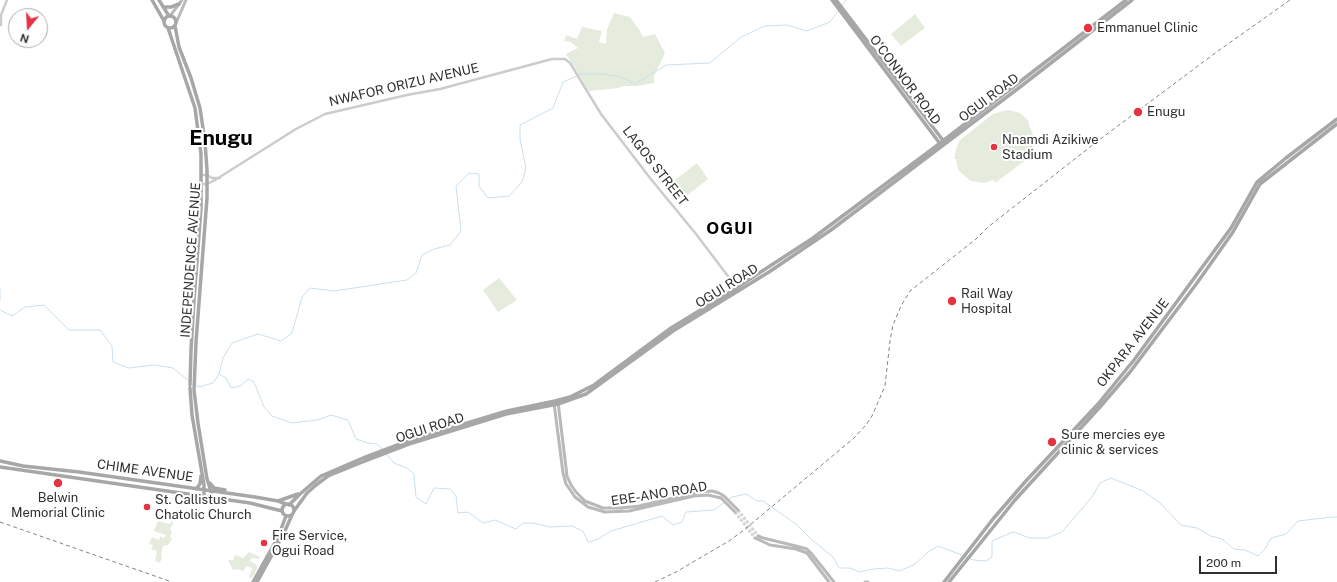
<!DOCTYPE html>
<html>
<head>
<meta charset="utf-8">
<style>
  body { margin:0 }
  #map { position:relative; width:1337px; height:582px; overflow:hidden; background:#fff; font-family:"Public Sans",sans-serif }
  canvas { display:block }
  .north { position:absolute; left:8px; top:8px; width:40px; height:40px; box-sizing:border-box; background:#fff; border:1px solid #acacac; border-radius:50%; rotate:198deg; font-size:11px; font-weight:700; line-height:16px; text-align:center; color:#2f2f2f }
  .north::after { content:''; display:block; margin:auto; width:14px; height:18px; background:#e43441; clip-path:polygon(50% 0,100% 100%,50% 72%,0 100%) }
  .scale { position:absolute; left:1199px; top:556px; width:78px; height:18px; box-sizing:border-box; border:2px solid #2f2f2f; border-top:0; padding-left:5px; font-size:12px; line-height:14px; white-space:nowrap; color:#2f2f2f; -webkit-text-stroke:3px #fff; paint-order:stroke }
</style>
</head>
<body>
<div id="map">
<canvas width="1337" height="582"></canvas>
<div class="north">N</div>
<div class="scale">200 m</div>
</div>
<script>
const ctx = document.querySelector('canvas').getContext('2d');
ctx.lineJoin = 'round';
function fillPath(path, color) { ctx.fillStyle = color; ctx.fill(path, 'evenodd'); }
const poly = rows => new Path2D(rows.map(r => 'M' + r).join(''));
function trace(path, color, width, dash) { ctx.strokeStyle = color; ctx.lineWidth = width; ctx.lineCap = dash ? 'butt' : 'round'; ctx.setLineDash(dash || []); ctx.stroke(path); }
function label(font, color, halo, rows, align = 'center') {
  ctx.font = font + ' "Public Sans",sans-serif'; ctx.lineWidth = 4; ctx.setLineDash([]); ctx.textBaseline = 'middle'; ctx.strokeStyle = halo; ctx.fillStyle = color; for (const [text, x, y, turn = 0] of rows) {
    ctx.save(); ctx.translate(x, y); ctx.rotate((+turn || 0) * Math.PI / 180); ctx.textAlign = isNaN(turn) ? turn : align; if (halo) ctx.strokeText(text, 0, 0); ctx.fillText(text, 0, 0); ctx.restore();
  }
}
const green = poly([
  [614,13,630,17,640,31,643,37,655,34,665,53,654,76,654,83,637,86,623,86,618,88,589,91,566,54,578,48,571,42,564,41,566,35,577,39,582,27,602,31,599,42,606,44,607,29],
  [915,14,925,28,901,46,891,34],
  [1008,110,1020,113,1029,121,1028,122,1033,135,1032,147,1034,148,1032,152,1026,160,995,183,993,180,984,183,971,181,959,171,957,165,956,159,954,159,957,146,960,140,993,114,1003,111],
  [697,163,708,179,684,198,671,183],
  [499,278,517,300,498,312,483,290],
  [172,520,173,524,170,529,172,533,170,536,172,539,168,545,163,546,161,555,162,559,159,563,155,561,157,551,151,549,153,545,149,544,152,537,159,540,160,536,164,538,166,535,154,531,158,521,170,524],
  [249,552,260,557,259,559,252,558,250,561,257,565,257,569,252,578,249,577,252,568,247,566,243,571,237,569,233,570,228,560,233,560,235,555,243,558]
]);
const stream = poly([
  [842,6,846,0],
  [0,289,0,300],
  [0,310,12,316,25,307,44,305,69,330,100,330,112,346,113,362,129,368,154,365,173,368,188,380],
  [219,374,226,378,231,388,240,386,248,379,254,382,264,407,272,416,292,423,317,420,331,415,348,420,356,439,368,443,377,444,382,449],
  [196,385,199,387,213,383,219,374,223,358,232,343,258,334,281,341,292,333,302,297,310,288,334,291,407,280,416,273,422,255,434,249,450,245,461,231,456,186,469,173,479,174,479,186,488,198,509,196,522,182,526,168,520,139,520,125,553,108,563,82,581,74,603,74,621,77,635,84,666,65,710,63,741,37,765,26,787,25,807,31,830,22,839,10],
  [387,455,394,463,407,468,414,474,416,497,426,504,434,488,450,489,456,496,458,513,468,512,483,523,495,520,516,529,523,523,533,523,550,527,572,526,583,531,588,542,598,539,611,531,662,516,673,525,682,522,686,512,714,510,725,502],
  [729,499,732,497,746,494,757,501,763,501,796,524,811,539,833,557,839,568,850,568,859,572,874,569,888,568,900,571,915,564,928,552,938,546,962,555],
  [965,557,974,560,986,561,992,557,992,541,1013,532,1030,538,1047,538,1062,532,1092,497,1100,483,1111,478,1143,491,1160,503,1181,525,1197,528,1211,536,1222,539,1234,549,1245,550,1258,556,1265,549,1271,538,1286,534,1298,521,1332,517,1337,517]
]);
const secondaryTunnel = poly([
  [738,510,758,536],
  [735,512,755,538]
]);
const tertiary = poly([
  [0,25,1,25,1,15,7,0],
  [202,175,207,175,212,178,220,178],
  [202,184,207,184,215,180,296,129,325,114,407,95,440,89,552,59,565,59,570,63,601,114,650,178,696,234,737,288]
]);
const secondary = poly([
  [170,16,182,0],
  [176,23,186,0],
  [558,402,567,476,571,485,576,492,585,501,603,508,621,508,639,506,699,492,712,491,719,493,724,496,738,510],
  [554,403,563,473,566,484,575,497,588,507,605,512,629,511,694,496,708,495,721,498,735,512],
  [758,536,763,538,796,546,807,549,811,553,834,582],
  [755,538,770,545,796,549,807,553,829,582],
  [865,582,868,582]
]);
const primary = poly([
  [152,0,164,21],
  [159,0,169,16],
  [832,0,941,145],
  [836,0,945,143],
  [163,7,171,7,179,4],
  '164 22a6 6 0 1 1 12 0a6 6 0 1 1-12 0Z',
  [175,26,179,47,191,78,200,108,205,142,207,170,207,198,196,342,194,390,198,423,207,479,211,491,211,498],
  [168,28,195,108,201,154,201,208,194,300,191,350,190,385],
  [190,388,192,415,204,485,204,497],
  [0,461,23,466,79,472,255,497,278,501,286,504],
  [0,467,250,503,282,511],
  [210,483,214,488,225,490],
  [196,489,200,484,201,476],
  [278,501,298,494],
  '282 510a6 6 0 1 1 12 0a6 6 0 1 1-12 0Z',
  [289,505,300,494,321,476,363,458,411,440,507,411,555,401,570,397,594,385,671,328,730,292,813,238,935,147,1126,0],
  [294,511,307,493,316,485,328,476,360,463,409,444,506,414,558,404,586,394,673,331,769,272,831,230,1020,87,1132,0],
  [253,582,278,537,286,516],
  [257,582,283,535,292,515],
  [944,582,993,519,1025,482,1098,404,1134,360,1231,228,1257,182,1286,158,1337,119],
  [949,582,1015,500,1100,407,1130,372,1197,283,1233,232,1260,184,1337,124]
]);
const rail = poly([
  [0,522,172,582],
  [655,582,676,572,729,541,744,530,854,438,866,425,872,416,885,386,890,341,893,325,901,306,910,291,976,239,988,227,1099,140,1218,51,1290,0]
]);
const markers = [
  [1088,28,5,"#e43441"],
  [1138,112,5,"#e43441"],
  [994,147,4,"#e43441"],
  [952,301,5,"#e43441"],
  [1052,442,5,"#e43441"],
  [58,483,5,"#e43441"],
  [147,507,4,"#e43441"],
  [264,543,4,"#e43441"]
];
const poiNames = [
  ["Emmanuel Clinic",1097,28],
  ["Enugu",1147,112],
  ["Nnamdi Azikiwe",1002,140],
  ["Stadium",1002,155],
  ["Rail Way",961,294],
  ["Hospital",961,309],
  ["Sure mercies eye",1061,435],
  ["clinic & services",1061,450],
  ["Belwin",58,498,"center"],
  ["Memorial Clinic",58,513,"center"],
  ["St. Callistus",155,500],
  ["Chatolic Church",155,515],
  ["Fire Service,",272,536],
  ["Ogui Road",272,551]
];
const streetNames = [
  ["O'CONNOR ROAD",905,80,53],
  ["NWAFOR ORIZU AVENUE",404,85,-13],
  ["OGUI ROAD",989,98,-37],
  ["LAGOS STREET",655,166,52],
  ["INDEPENDENCE AVENUE",191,260,-86],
  ["OGUI ROAD",727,286,-32],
  ["OKPARA AVENUE",1133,343,-52],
  ["OGUI ROAD",430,428,-18],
  ["CHIME AVENUE",145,471,8],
  ["EBE-ANO ROAD",659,494,-9]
];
const districtNames = [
  ["OGUI",730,229]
];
const townNames = [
  ["Enugu",221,139]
];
fillPath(green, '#e5ecdd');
trace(stream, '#cadfec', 1);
trace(secondaryTunnel, '#d5d5d5', 3, [3, 1.5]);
trace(tertiary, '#ccc', 2.5);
trace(secondary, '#b9b9b9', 3);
trace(primary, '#a7a7a7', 3.5);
trace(rail, '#848484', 1, [4, 3]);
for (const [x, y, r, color] of markers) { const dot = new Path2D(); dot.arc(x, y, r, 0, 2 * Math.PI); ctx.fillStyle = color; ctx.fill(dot); trace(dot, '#fff', 1.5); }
label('13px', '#2f2f2f', '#fff', poiNames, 'left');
label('13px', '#2f2f2f', '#fff', streetNames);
ctx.letterSpacing = '1px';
label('bold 17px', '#000', '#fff', districtNames);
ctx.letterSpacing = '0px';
label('bold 21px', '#000', '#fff', townNames);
</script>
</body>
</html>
